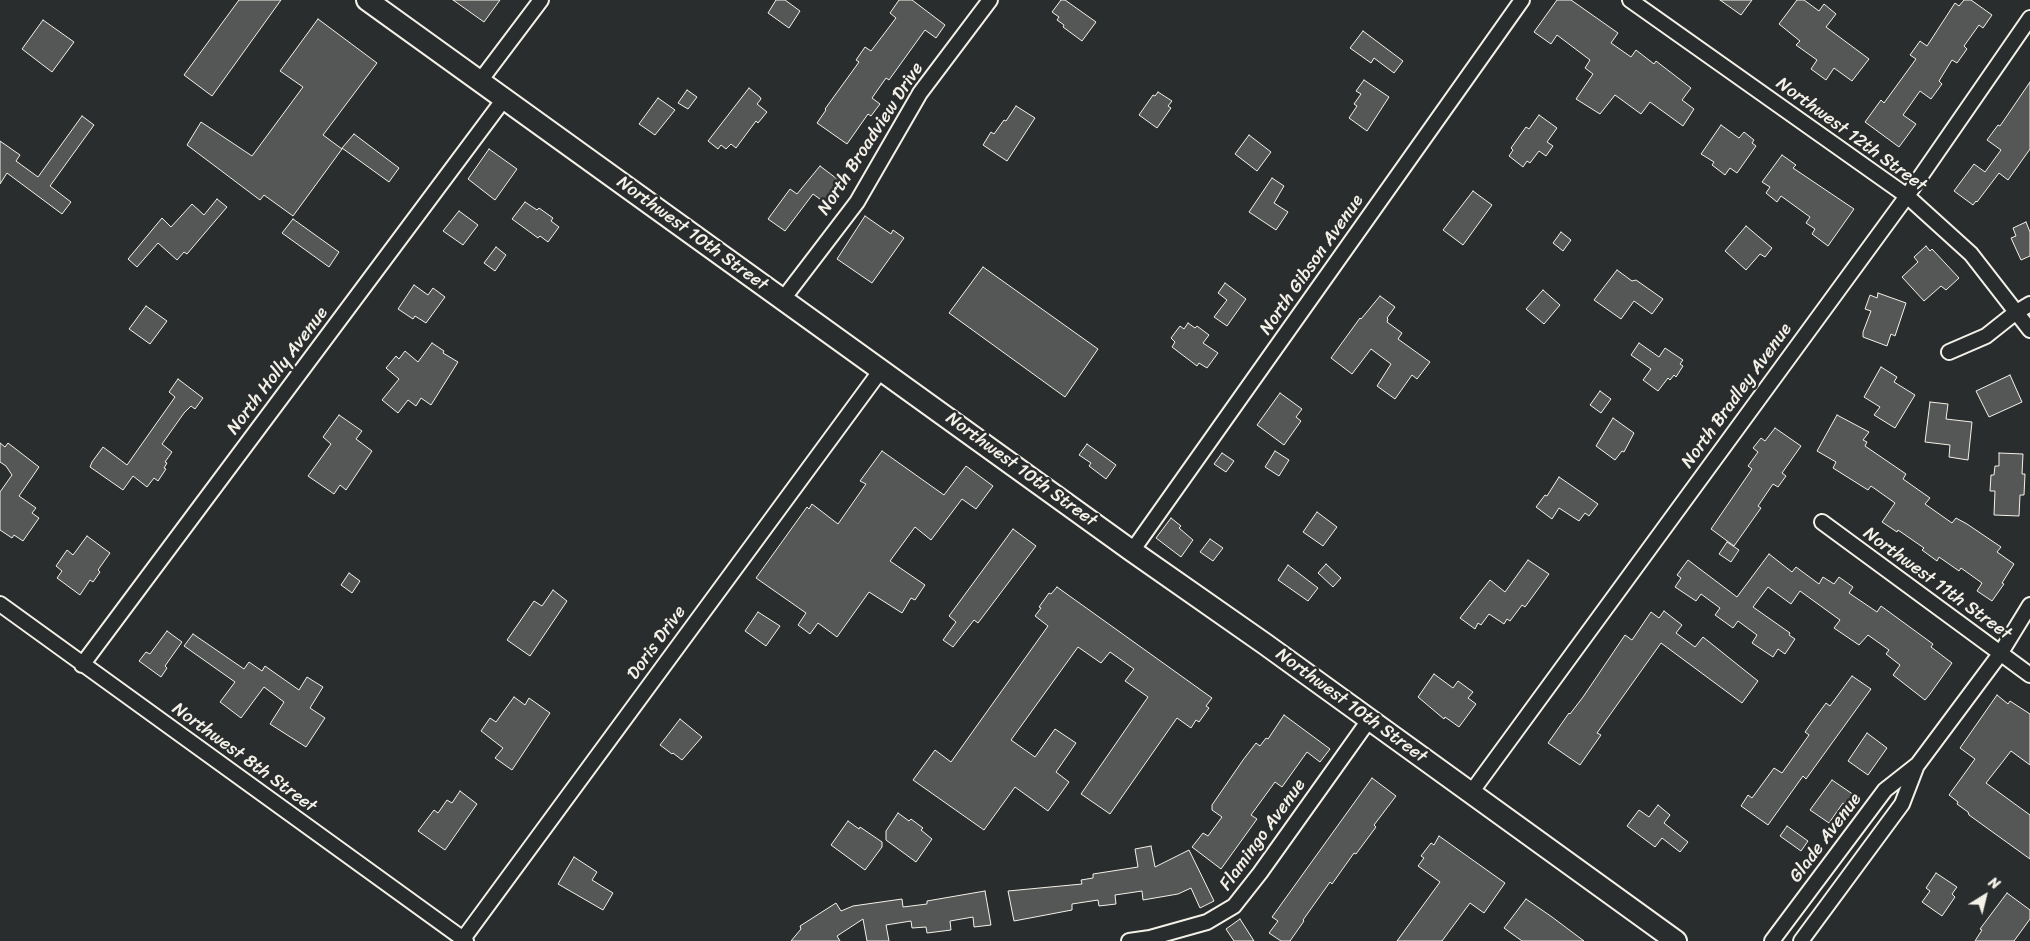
<!DOCTYPE html>
<html>
<head>
<meta charset="utf-8">
<style>
  body { margin:0 }
  #map { position:relative; width:2030px; height:941px; overflow:hidden; background:#2a2d2e; font-family:Sriracha,sans-serif }
  canvas { display:block }
  .north { position:absolute; left:1960px; top:871px; width:50px; height:50px; -webkit-text-stroke:4px #2a2d2e; paint-order:stroke; rotate:36deg; font-size:14px; font-weight:700; line-height:20px; text-align:center; color:#f4f1e8 }
  .north::after { content:''; display:block; margin:auto; width:18px; height:22px; background:#f4f1e8; clip-path:polygon(50% 0,100% 100%,50% 72%,0 100%) }
</style>
</head>
<body>
<div id="map">
<canvas width="2030" height="941"></canvas>
<div class="north">N</div>
</div>
<script>
const ctx = document.querySelector('canvas').getContext('2d');
ctx.lineJoin = 'round';
function fillPath(path, color) { ctx.fillStyle = color; ctx.fill(path, 'evenodd'); }
const poly = rows => new Path2D(rows.map(r => 'M' + r).join(''));
function trace(path, color, width, dash) { ctx.strokeStyle = color; ctx.lineWidth = width; ctx.lineCap = dash ? 'butt' : 'round'; ctx.setLineDash(dash || []); ctx.stroke(path); }
function label(font, color, halo, rows, align = 'center') {
  ctx.font = font + ' Sriracha,sans-serif'; ctx.lineWidth = 5; ctx.setLineDash([]); ctx.textBaseline = 'middle'; ctx.strokeStyle = halo; ctx.fillStyle = color; for (const [text, x, y, turn = 0] of rows) {
    ctx.save(); ctx.translate(x, y); ctx.rotate((+turn || 0) * Math.PI / 180); ctx.textAlign = isNaN(turn) ? turn : align; if (halo) ctx.strokeText(text, 0, 0); ctx.fillText(text, 0, 0); ctx.restore();
  }
}
const building = poly([
  [239,0,281,0,212,96,184,75,239,0],
  [453,0,500,0,484,22,453,0],
  [776,0,785,0,800,11,789,28,768,13,776,0],
  [899,0,912,0,945,25,936,38,925,30,889,80,886,78,872,98,880,104,871,116,868,114,847,144,817,123,826,110,825,109,859,62,856,60,865,47,871,51,896,18,890,13,899,0],
  [1061,0,1065,0,1096,22,1082,41,1063,27,1064,25,1057,20,1059,17,1052,12,1061,0],
  [1557,0,1571,0,1618,33,1611,43,1631,57,1636,50,1654,64,1656,61,1691,88,1682,100,1694,109,1683,126,1650,102,1641,114,1615,95,1600,114,1576,99,1593,74,1585,68,1590,60,1557,35,1551,44,1534,32,1557,0],
  [1720,0,1752,0,1741,15,1720,0],
  [1797,0,1804,0,1819,11,1824,4,1836,14,1826,27,1869,59,1852,81,1834,68,1826,80,1811,69,1817,60,1796,45,1800,41,1779,24,1797,0],
  [1964,0,1971,0,1992,15,1983,28,1979,25,1964,46,1967,49,1957,63,1952,60,1939,81,1942,84,1931,99,1920,91,1903,115,1916,124,1899,147,1865,122,1881,100,1884,103,1916,59,1910,55,1920,41,1927,46,1955,3,1959,6,1964,0],
  [318,19,377,63,323,135,342,149,293,216,264,195,260,200,187,145,201,122,252,156,303,87,280,71,318,19],
  [43,20,74,42,52,72,22,49,43,20],
  [1363,31,1403,61,1394,73,1374,58,1371,63,1350,48,1363,31],
  [1364,80,1389,97,1367,131,1349,118,1357,106,1354,104,1361,94,1356,91,1364,80],
  [2030,82,2030,149,2008,180,1999,173,1977,202,1976,201,1973,205,1954,191,1974,164,1985,172,2001,150,1987,140,1998,125,2000,126,2030,82],
  [749,88,760,97,761,99,757,104,767,112,758,123,756,121,736,148,731,144,726,149,721,145,718,149,708,141,749,88],
  [687,90,697,97,688,109,678,103,687,90],
  [1158,92,1172,101,1168,106,1171,108,1157,128,1139,115,1153,95,1155,96,1158,92],
  [658,98,675,110,655,135,639,124,658,98],
  [1016,106,1035,118,1007,161,983,145,991,132,994,134,1004,120,1006,121,1016,106],
  [1539,115,1557,128,1547,142,1553,146,1546,156,1539,151,1530,163,1527,161,1523,167,1509,156,1513,150,1511,148,1526,127,1529,129,1539,115],
  [82,116,94,125,50,186,71,202,62,214,7,173,0,184,0,141,20,155,16,161,38,177,82,116],
  [1721,125,1739,138,1744,132,1754,140,1752,143,1756,146,1737,173,1730,168,1725,175,1712,165,1714,162,1701,154,1721,125],
  [354,134,399,168,389,182,342,148,354,134],
  [1249,135,1271,152,1257,171,1235,154,1249,135],
  [489,149,517,169,495,200,468,179,489,149],
  [1782,155,1796,165,1793,168,1854,209,1828,246,1812,234,1815,229,1806,223,1810,217,1781,196,1777,202,1766,193,1770,187,1762,182,1782,155],
  [820,166,841,182,824,202,813,194,785,231,768,219,790,189,797,194,820,166],
  [1272,178,1284,186,1274,203,1288,212,1276,230,1249,212,1272,178],
  [1473,191,1492,205,1463,245,1443,230,1473,191],
  [217,199,227,207,187,254,184,252,177,260,158,243,137,267,128,259,162,218,171,227,192,204,204,215,217,199],
  [525,202,537,210,539,208,553,218,551,221,559,227,548,242,540,236,538,238,512,219,525,202],
  [459,211,478,225,463,245,443,231,459,211],
  [865,216,891,234,893,230,904,238,872,283,837,259,865,216],
  [293,219,339,252,329,267,282,233,293,219],
  [2026,222,2030,232,2030,256,2021,260,2011,238,2016,236,2013,228,2026,222],
  [1746,226,1772,248,1765,257,1760,254,1746,270,1725,251,1746,226],
  [1561,232,1571,240,1563,251,1553,243,1561,232],
  [1926,246,1930,251,1932,249,1959,278,1946,290,1941,286,1924,301,1902,277,1918,262,1914,257,1926,246],
  [496,247,506,255,495,271,484,263,496,247],
  [983,267,1098,349,1065,397,949,313,983,267],
  [1617,270,1632,281,1636,280,1663,299,1652,314,1634,301,1621,319,1594,300,1617,270],
  [1225,283,1246,299,1227,326,1214,317,1227,300,1218,293,1225,283],
  [414,285,428,295,433,288,445,297,426,323,415,316,413,319,398,309,414,285],
  [1543,290,1560,305,1544,324,1526,309,1543,290],
  [1878,293,1906,303,1895,336,1891,334,1887,346,1863,337,1863,332,1871,311,1865,309,1870,295,1877,298,1878,293],
  [1380,296,1395,307,1387,318,1388,319,1387,322,1402,333,1398,339,1430,362,1417,379,1412,375,1395,399,1377,386,1391,364,1371,349,1352,374,1331,358,1360,318,1361,319,1380,296],
  [146,306,167,321,150,344,129,329,146,306],
  [1188,323,1195,328,1197,326,1209,335,1203,343,1218,353,1207,368,1199,363,1197,366,1172,347,1175,342,1171,338,1180,326,1184,329,1188,323],
  [432,343,444,351,443,353,458,362,431,405,421,398,416,406,408,400,398,413,382,400,399,379,386,368,396,356,399,359,405,351,418,362,432,343],
  [1639,343,1659,357,1665,348,1683,360,1680,364,1683,366,1676,377,1674,375,1670,380,1668,378,1658,391,1643,380,1651,369,1631,355,1639,343],
  [1881,367,1897,377,1894,382,1915,395,1895,428,1874,415,1880,407,1864,397,1881,367],
  [2010,375,2022,402,1989,417,1976,391,2010,375],
  [178,379,203,398,195,409,191,406,184,413,162,444,172,452,165,462,167,463,164,468,166,469,158,481,154,478,147,487,133,476,123,490,90,467,92,462,103,447,127,465,175,397,169,392,178,379],
  [1600,391,1611,399,1601,413,1590,405,1600,391],
  [1280,393,1302,409,1296,417,1301,421,1284,445,1257,425,1280,393],
  [1930,402,1948,404,1946,419,1972,422,1968,460,1949,457,1950,445,1925,442,1930,402],
  [339,415,362,431,356,439,372,451,346,490,340,485,334,494,308,476,331,444,323,437,339,415],
  [1837,415,1869,432,1863,440,1867,442,1865,446,1906,474,1903,479,1930,498,1925,504,1952,523,1956,518,1967,524,2001,547,1997,552,2014,564,2002,583,2004,584,1992,601,1977,591,1982,583,1961,568,1959,571,1939,557,1937,561,1922,550,1924,548,1898,530,1897,532,1882,522,1895,503,1871,486,1868,490,1833,468,1836,462,1817,451,1837,415],
  [1613,418,1634,433,1624,452,1622,451,1615,460,1596,446,1613,418],
  [1775,428,1801,446,1782,473,1786,476,1778,487,1773,484,1758,506,1761,508,1734,546,1711,529,1752,469,1748,466,1758,452,1753,448,1761,438,1765,441,1775,428],
  [0,443,5,447,8,443,39,467,19,496,36,508,32,513,39,518,23,541,14,535,12,538,0,530,0,492,12,475,6,466,0,462,0,443],
  [1087,444,1116,465,1106,479,1089,466,1091,463,1079,455,1087,444],
  [882,451,944,495,966,466,993,486,976,509,962,499,931,540,915,527,890,561,925,585,915,600,911,598,902,613,869,592,837,637,818,623,810,634,798,625,806,613,756,578,807,507,809,509,812,504,838,524,866,484,860,481,882,451],
  [1275,451,1289,460,1279,476,1265,467,1275,451],
  [1222,453,1234,461,1226,472,1214,464,1222,453],
  [1999,453,2023,454,2022,474,2025,474,2024,495,2020,495,2019,516,1994,515,1995,491,1990,491,1991,475,1994,475,1995,466,1999,466,1999,453],
  [1559,477,1598,504,1589,516,1585,513,1579,521,1559,508,1552,519,1536,507,1545,495,1547,496,1559,477],
  [1317,512,1337,527,1323,546,1303,532,1317,512],
  [1171,518,1181,526,1179,528,1193,540,1181,557,1156,538,1171,518],
  [1013,529,1036,546,978,623,974,620,953,647,943,640,956,622,949,616,1013,529],
  [87,536,110,553,98,570,100,572,93,582,90,580,80,595,57,578,62,571,56,566,67,550,73,555,87,536],
  [1210,539,1223,548,1213,561,1200,552,1210,539],
  [1727,542,1739,550,1731,562,1719,554,1727,542],
  [1769,554,1792,572,1796,567,1819,584,1823,577,1834,584,1839,577,1853,587,1849,593,1877,612,1881,606,1933,644,1931,647,1952,663,1930,694,1925,700,1893,675,1900,665,1886,654,1889,650,1868,635,1859,645,1834,628,1840,620,1800,591,1791,604,1768,587,1753,607,1790,633,1789,635,1795,639,1785,654,1778,649,1773,657,1752,643,1757,635,1738,621,1733,628,1715,615,1720,608,1701,594,1696,601,1675,587,1681,578,1677,575,1688,560,1737,597,1769,554],
  [1528,560,1549,574,1525,607,1522,605,1510,621,1507,619,1504,624,1489,614,1481,625,1478,623,1475,629,1460,618,1490,580,1505,592,1528,560],
  [1326,564,1341,578,1333,587,1318,573,1326,564],
  [1288,565,1318,588,1308,601,1278,580,1288,565],
  [349,573,360,581,352,593,341,585,349,573],
  [1057,587,1212,698,1206,706,1209,708,1199,722,1196,720,1191,728,1177,718,1110,814,1081,794,1148,697,1125,681,1134,669,1110,652,1101,663,1078,647,1011,740,1035,757,1055,729,1076,743,1056,772,1069,782,1048,811,1015,787,984,830,913,780,935,750,951,762,1048,626,1035,616,1041,608,1039,607,1049,593,1051,594,1057,587],
  [553,590,567,601,530,656,507,640,534,601,542,606,553,590],
  [1664,611,1682,625,1676,633,1695,647,1703,637,1758,681,1742,703,1661,643,1597,733,1601,735,1580,765,1548,743,1569,713,1570,714,1583,697,1625,635,1632,640,1651,612,1659,618,1664,611],
  [758,612,780,626,766,646,745,631,758,612],
  [167,631,182,642,165,666,167,668,161,677,139,661,146,652,150,654,167,631],
  [193,634,244,669,249,662,262,671,265,666,299,690,307,677,323,687,310,708,325,718,306,747,270,724,284,702,264,687,241,718,220,702,235,682,184,646,193,634],
  [1434,674,1453,688,1458,681,1473,692,1468,698,1476,704,1459,727,1445,717,1444,719,1418,697,1434,674],
  [1852,676,1871,689,1806,779,1803,776,1768,825,1741,806,1748,795,1752,798,1774,768,1782,773,1809,735,1805,732,1812,722,1826,703,1830,706,1852,676],
  [1997,695,2008,704,2010,701,2030,714,2030,765,2011,751,1986,783,2030,815,2030,859,1969,815,1968,812,1957,804,1958,802,1949,795,1975,759,1960,748,1997,695],
  [514,697,525,705,529,698,550,713,512,770,495,758,503,748,481,731,490,718,496,722,514,697],
  [1284,715,1330,749,1320,762,1307,752,1282,787,1275,782,1251,815,1257,819,1221,869,1192,847,1203,833,1208,836,1222,817,1212,810,1212,805,1243,760,1256,743,1260,746,1266,738,1268,739,1284,715],
  [680,719,702,737,682,760,673,753,672,754,660,745,680,719],
  [1867,733,1887,748,1868,775,1848,761,1867,733],
  [1372,778,1396,796,1374,825,1376,827,1356,854,1354,853,1332,884,1330,882,1303,920,1304,921,1290,941,1281,941,1269,933,1278,921,1272,917,1372,778],
  [1832,780,1854,795,1846,805,1843,803,1829,823,1810,810,1832,780],
  [460,791,477,804,445,850,418,831,434,810,438,813,447,800,452,803,460,791],
  [1658,805,1670,815,1664,823,1688,842,1680,852,1662,838,1655,847,1627,826,1639,810,1649,817,1658,805],
  [898,813,909,821,911,819,923,828,921,830,932,839,916,862,886,840,886,831,898,813],
  [848,821,859,829,860,827,882,842,882,847,865,870,831,845,848,821],
  [1787,826,1808,841,1801,851,1780,836,1787,826],
  [1439,836,1505,883,1484,913,1470,903,1442,941,1397,941,1440,882,1418,866,1424,858,1421,856,1431,843,1434,845,1439,836],
  [1151,846,1155,867,1189,850,1214,901,1200,908,1191,888,1178,894,1143,900,1142,891,1115,895,1116,904,1099,906,1098,900,1072,904,1072,910,1014,921,1008,891,1082,884,1081,880,1093,878,1093,874,1138,867,1135,849,1151,846],
  [574,857,597,872,592,880,613,893,603,910,558,884,574,857],
  [1936,873,1957,887,1952,894,1955,897,1942,916,1922,902,1930,891,1926,888,1936,873],
  [985,891,991,925,974,927,973,917,950,921,951,930,927,933,926,927,912,928,911,921,886,925,889,941,867,941,863,919,837,936,840,941,791,941,801,929,800,926,836,903,841,911,853,906,902,899,903,907,927,904,927,901,985,891],
  [2007,893,2030,910,2030,919,2014,941,1975,941,1982,930,1980,929,2007,893],
  [1526,899,1552,917,1584,941,1522,941,1504,928,1526,899],
  [1240,919,1254,941,1234,941,1226,929,1240,919]
]);
const minor = poly([
  [1630,0,1907,196,1971,254,2030,330],
  [480,81,541,0],
  [783,299,857,202,920,93,990,0],
  [1949,352,1986,336,2015,313,2030,304],
  [1822,522,2030,675],
  [1132,551,1522,0],
  [0,604,466,941],
  [82,665,504,99],
  [1470,794,1907,196,2030,18],
  [463,939,881,370],
  [1129,941,1150,938,1207,922,1234,906,1260,873,1369,720],
  [1772,941,1885,790,1918,764,2000,654,2030,605],
  [1801,941,1902,804,1917,765]
]);
const secondary = poly([
  [367,0,1132,551,1265,644,1676,941]
]);
const streetNames = [
  ["Northwest 12th Street",1851,135,36],
  ["North Broadview Drive",871,139,-57],
  ["Northwest 10th Street",692,234,36],
  ["North Gibson Avenue",1312,265,-55],
  ["North Holly Avenue",278,371,-53],
  ["North Bradley Avenue",1737,396,-54],
  ["Northwest 10th Street",1021,470,36],
  ["Northwest 11th Street",1937,584,36],
  ["Doris Drive",657,643,-54],
  ["Northwest 10th Street",1351,706,36],
  ["Northwest 8th Street",244,758,36],
  ["Flamingo Avenue",1263,835,-54],
  ["Glade Avenue",1826,838,-53]
];
fillPath(building, '#555756');
trace(building, '#f4f1e8', 1);
trace(minor, '#f4f1e8', 18);
trace(secondary, '#f4f1e8', 24);
trace(minor, '#2a2d2e', 14);
trace(secondary, '#2a2d2e', 20);
label('18px', '#f4f1e8', '#2a2d2e', streetNames);
</script>
</body>
</html>
